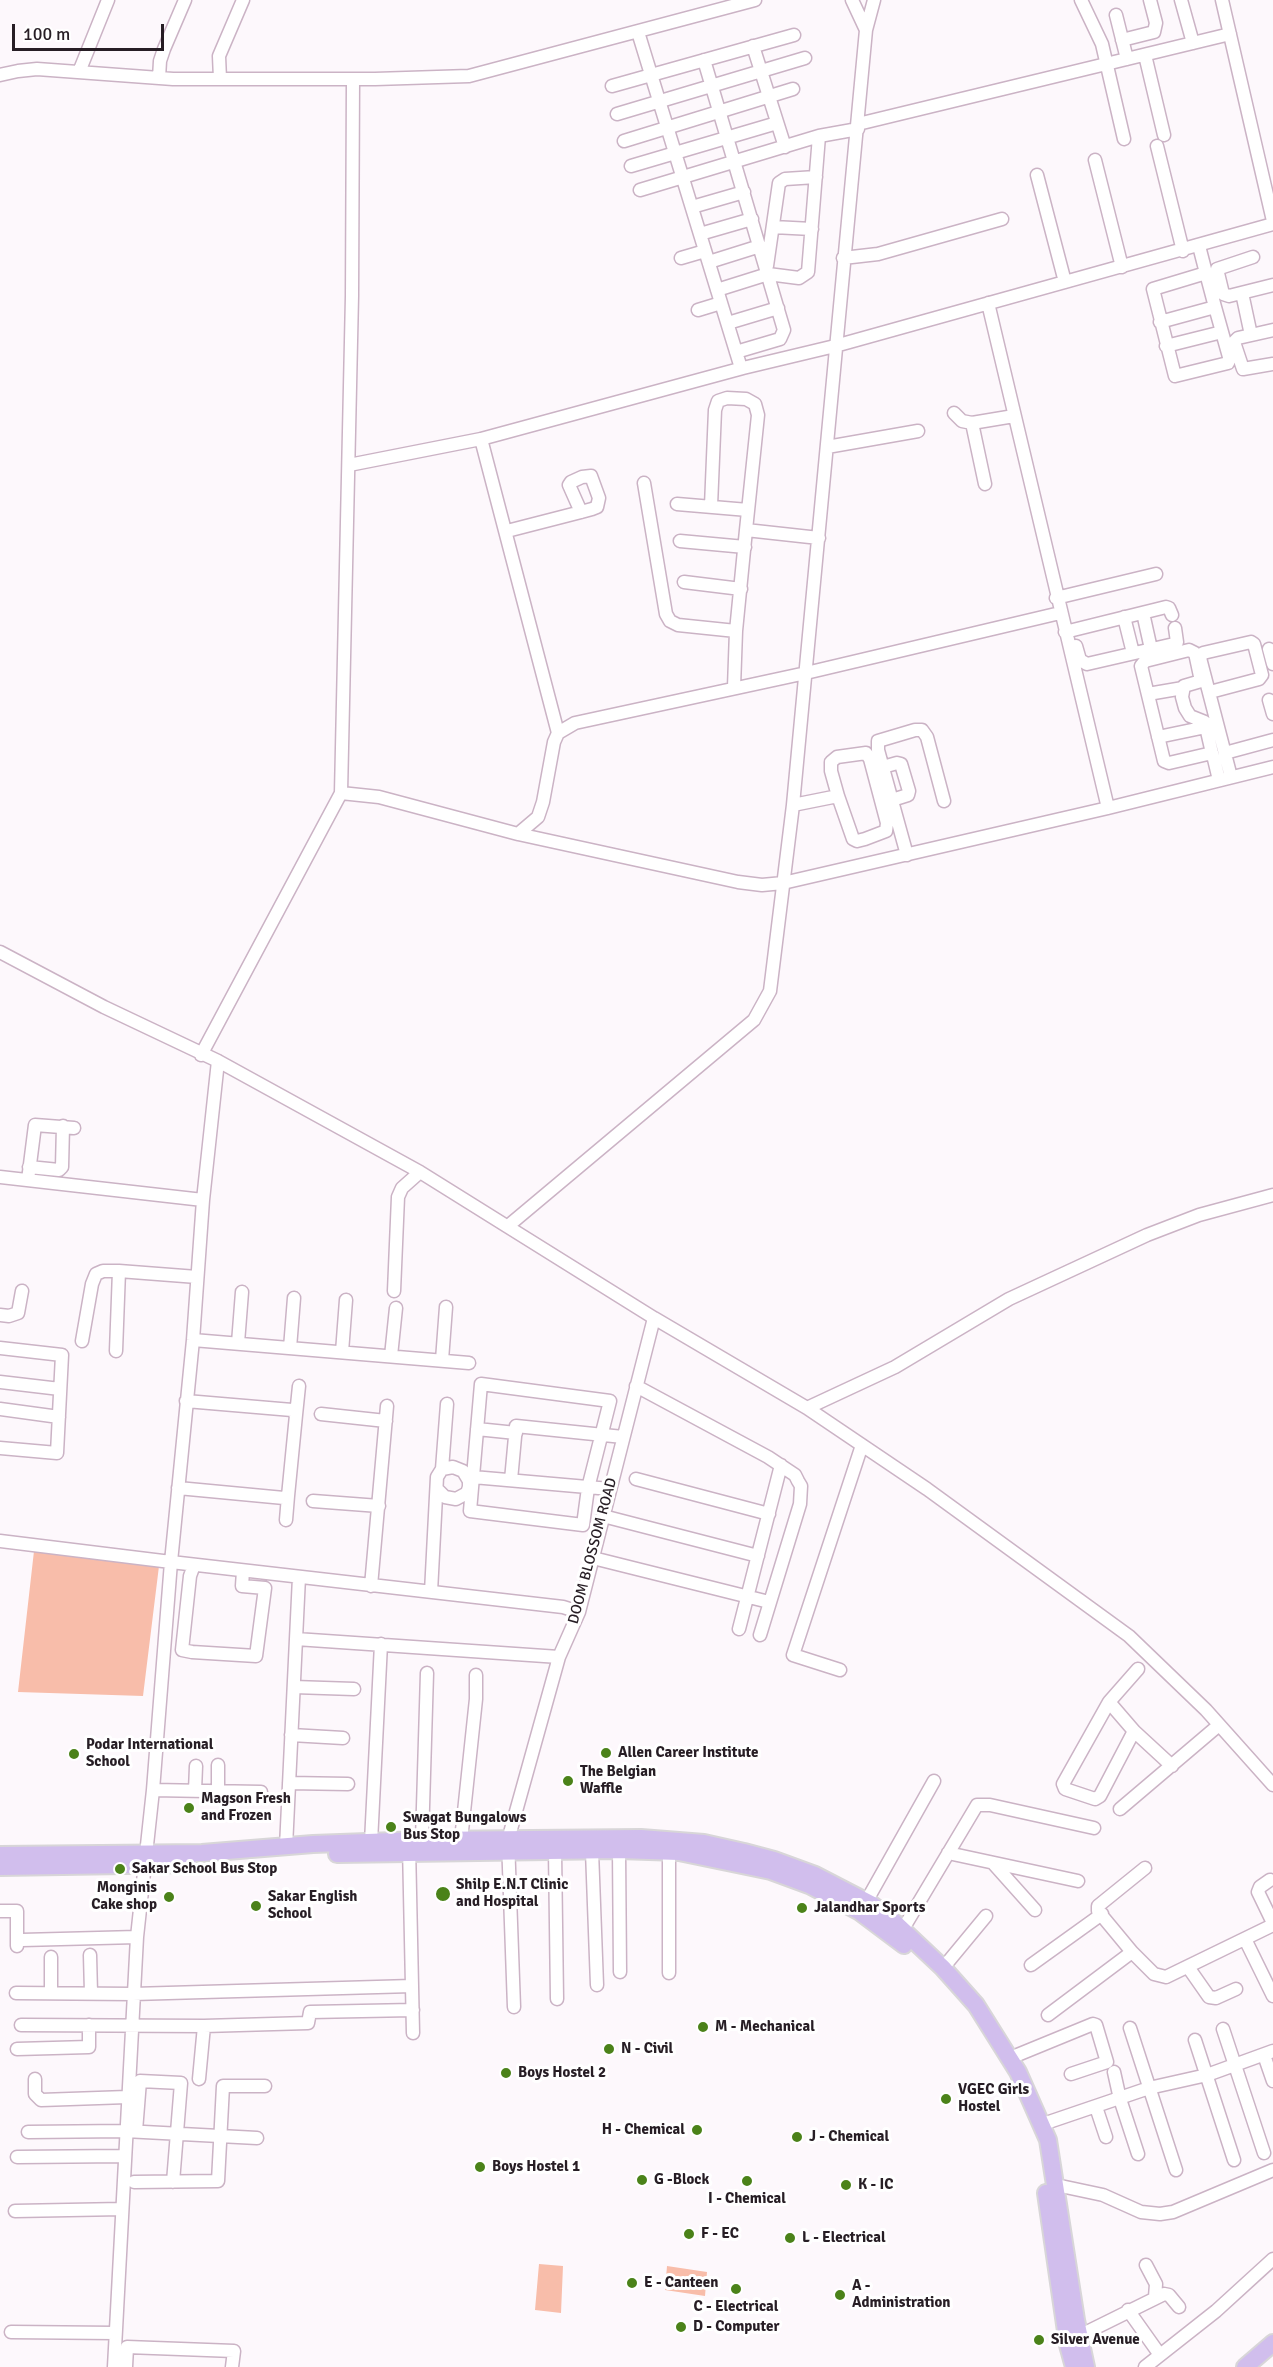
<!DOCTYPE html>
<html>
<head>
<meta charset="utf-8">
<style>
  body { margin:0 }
  #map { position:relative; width:1273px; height:2367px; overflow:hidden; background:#fdf8fc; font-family:Signika,sans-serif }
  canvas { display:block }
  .scale { position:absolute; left:12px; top:24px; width:152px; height:27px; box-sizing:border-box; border:3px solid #271e25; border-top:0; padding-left:8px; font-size:18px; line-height:21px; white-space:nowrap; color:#271e25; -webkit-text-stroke:4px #fff; paint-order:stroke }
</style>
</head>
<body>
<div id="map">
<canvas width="1273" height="2367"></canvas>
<div class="scale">100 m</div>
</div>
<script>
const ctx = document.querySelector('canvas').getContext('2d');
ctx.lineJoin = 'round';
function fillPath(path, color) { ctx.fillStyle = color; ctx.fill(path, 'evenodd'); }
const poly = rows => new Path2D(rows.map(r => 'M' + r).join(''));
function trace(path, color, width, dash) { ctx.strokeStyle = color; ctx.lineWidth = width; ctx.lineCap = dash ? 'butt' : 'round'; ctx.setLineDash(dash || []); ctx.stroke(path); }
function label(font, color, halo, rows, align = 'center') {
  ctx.font = font + ' Signika,sans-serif'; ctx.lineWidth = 6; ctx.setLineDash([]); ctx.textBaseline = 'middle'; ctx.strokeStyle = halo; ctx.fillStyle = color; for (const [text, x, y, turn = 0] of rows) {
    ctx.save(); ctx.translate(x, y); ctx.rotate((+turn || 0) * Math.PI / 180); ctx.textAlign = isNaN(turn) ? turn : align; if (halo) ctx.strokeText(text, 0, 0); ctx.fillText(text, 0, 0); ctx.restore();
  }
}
const green = poly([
  [34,1551,159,1566,143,1696,18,1692],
  [539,2264,563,2266,561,2313,535,2310],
  [667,2266,707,2272,705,2296,665,2290]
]);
const minor = poly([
  [852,0,866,30,874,0],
  [1081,0,1102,44,1124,139],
  [1181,0,1193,43],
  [1222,0,1273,221],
  [1116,15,1127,59],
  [638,32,741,368],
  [1122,40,1154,32,1156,23,1150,0],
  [753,46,785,147],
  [1145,55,1164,135],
  [704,60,784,330,780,339,736,352],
  [79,72,108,0],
  [0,75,18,71,37,69,173,79,375,79,469,76,755,0],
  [159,78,160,61,164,49,185,0],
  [220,79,219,56,243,0],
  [612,86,794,35],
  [617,114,805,58],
  [858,124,1230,34],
  [624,141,793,89],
  [1157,146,1183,251],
  [1095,160,1122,267],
  [631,166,777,123],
  [1037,175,1065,282],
  [640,190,819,136,858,129],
  [692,207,744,192],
  [773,227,812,229],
  [700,234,752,219],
  [1199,246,1206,273,1215,307,1229,357,1229,360,1228,363,1175,376,1153,289,1206,273],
  [1253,257,1217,269,1223,294,1229,296,1273,285],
  [681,258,705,251],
  [843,258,878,254,1002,219],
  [709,262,760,246],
  [767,266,779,183,785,179,816,177],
  [717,290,768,274,799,278,808,272,819,136],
  [1242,293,1251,335],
  [988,303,1108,808],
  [698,310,721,303],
  [1160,322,1215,307],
  [728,323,778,308],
  [1273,330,1238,338,1234,342,1243,369,1273,364],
  [1166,346,1222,332],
  [954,413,962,421,972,423,1014,416],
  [972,423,985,484],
  [827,447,918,431],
  [349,465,481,439],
  [644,483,666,614,670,621,678,625,736,631,746,530],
  [677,504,748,510],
  [711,506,715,410,718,401,727,398,746,399,755,404,758,415,746,530,819,538],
  [507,531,581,512,592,509,597,507,599,498,591,476,582,477,571,482,569,485,581,512],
  [680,541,745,547],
  [684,582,741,589],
  [1056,598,1156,574],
  [1143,613,1151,649],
  [1124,617,1133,653],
  [1065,632,1166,607,1169,608,1172,615],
  [1076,646,1080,660,1087,664,1174,644,1177,642,1175,628],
  [1269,649,1273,664],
  [734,687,736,631],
  [1210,692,1259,679,1262,675,1254,644,1251,642,1203,653,1200,658,1231,777],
  [1148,694,1183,688],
  [1269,700,1273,714],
  [558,733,481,439,743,368,835,346,1273,224],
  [1158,737,1206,727],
  [1212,753,1169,763,1164,761,1141,666,1145,661,1189,650,1195,653,1201,681,1184,686,1182,697,1185,708,1190,716,1205,722,1206,727,1212,753,1214,759,1219,780],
  [1225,753,1273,740],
  [883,767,897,763,901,764,909,791,908,795,892,800],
  [341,793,352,296,353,79],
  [793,805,838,796,831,771,831,762,837,757,866,753,870,759,887,823,886,831,865,839,857,841,853,839,838,796],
  [518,834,738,882,762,885,783,883,1108,808,1273,767],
  [907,855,878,750,878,741,915,730,922,730,927,737,944,801],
  [0,952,104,1007,218,1061,420,1172,654,1318,807,1408,927,1489,1129,1636,1206,1710,1273,1785],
  [201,1055,341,793,379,797,518,834,538,817,543,802,554,742,558,733,575,723,806,673,1060,613],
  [29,1167,59,1170,62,1167,63,1126],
  [0,1177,203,1200,193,1340,171,1562,563,1607,579,1612],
  [28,1180,35,1125,74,1128],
  [203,1200,218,1061],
  [508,1226,754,1020,770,991,793,805,866,30],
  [394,1291,398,1197,402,1188,420,1172],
  [0,1315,9,1316,18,1313,22,1291],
  [193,1340,469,1363],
  [82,1341,92,1284,96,1274,103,1271,119,1271,197,1277],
  [238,1343,242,1292],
  [0,1348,62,1355,57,1453,0,1448],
  [290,1348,294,1298],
  [116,1351,119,1271],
  [342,1352,346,1300],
  [391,1356,396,1308],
  [442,1360,446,1307],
  [0,1382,60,1389],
  [481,1384,610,1401,588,1488,583,1525,470,1511,481,1384],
  [636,1386,768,1457,795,1475,798,1481,801,1486,800,1504,760,1635],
  [807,1408,895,1367,1009,1299,1147,1235,1199,1215,1273,1195],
  [0,1409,59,1417],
  [321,1414,386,1421],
  [296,1415,299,1386],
  [477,1429,516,1433],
  [473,1477,610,1489],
  [636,1479,769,1514],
  [511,1480,516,1426,623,1437],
  [178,1488,284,1498,288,1496,296,1415,292,1410,186,1401],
  [438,1490,445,1497,456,1499,467,1493,469,1487,469,1481,463,1471,453,1467,442,1469],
  [313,1501,379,1506],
  [603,1516,758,1556],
  [286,1520,288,1496],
  [0,1541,171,1562,153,1790,137,1937,114,2367],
  [593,1558,769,1602],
  [194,1565,190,1576,182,1650,192,1652,256,1656,265,1588,242,1586,243,1571],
  [299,1577,296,1639,559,1657],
  [371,1586,387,1406],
  [431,1592,437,1477,442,1469,447,1404],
  [739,1629,781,1465],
  [1138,1669,1109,1702,1134,1731,1172,1766],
  [840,1670,793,1655,862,1445],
  [294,1687,354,1689],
  [1109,1702,1063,1784,1065,1789,1095,1799,1100,1796,1134,1731],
  [291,1735,343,1738],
  [289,1783,348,1784],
  [153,1790,261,1792],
  [195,1791,196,1766],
  [218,1791,218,1765],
  [1120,1809,1219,1725],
  [422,1840,427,1673],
  [461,1840,476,1699,476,1675],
  [371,1842,381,1644],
  [409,1846,413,2033],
  [286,1847,296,1639],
  [619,1850,620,1972],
  [555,1851,557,1999],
  [592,1851,597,1985],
  [669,1852,669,1973],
  [948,1853,1078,1881],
  [993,1863,1035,1910],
  [1270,1880,1260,1887,1258,1892,1273,1923],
  [866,1902,934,1781],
  [0,1911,17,1911,17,1946],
  [903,1929,977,1805,990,1805,1094,1828],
  [1245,1939,1273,1996],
  [22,1940,137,1937],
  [1132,1952,1098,1911,1098,1906,1145,1868],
  [90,1955,91,1993],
  [51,1957,51,1993],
  [1031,1965,1102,1914],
  [1188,1967,1209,1997,1216,1998,1236,1989],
  [943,1968,986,1916],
  [16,1993,133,1994,412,1986],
  [514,2007,508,1840,559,1657,579,1612,654,1318],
  [1048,2015,1132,1952,1154,1974,1166,1977,1273,1925],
  [21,2025,204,2026,308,2023,310,2012,413,2010],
  [1130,2028,1176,2170],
  [1223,2029,1264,2153],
  [1195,2040,1234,2160],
  [17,2049,89,2047,89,2025],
  [1264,2055,1273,2081],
  [1010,2058,1093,2024,1096,2025,1107,2062,1071,2074],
  [1114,2072,1120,2099,1138,2154],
  [35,2079,35,2094,41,2100,127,2097],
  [199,2079,204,2026],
  [1096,2107,1106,2137],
  [1043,2124,1149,2088,1207,2075,1273,2051],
  [136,2131,140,2081,181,2083,173,2182],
  [28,2132,125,2131,257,2138],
  [17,2157,124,2156],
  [134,2182,218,2181,223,2086,265,2086],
  [1056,2185,1103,2195,1141,2212,1160,2214,1173,2212,1273,2170],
  [15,2211,122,2209],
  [1146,2265,1156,2284,1155,2297],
  [1128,2310,1160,2355],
  [11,2332,115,2333],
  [1079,2336,1164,2294,1169,2295,1179,2307],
  [126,2367,127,2347,234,2351,232,2367],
  [1145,2367,1216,2311,1273,2259]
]);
const major = poly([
  [337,1854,619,1850,679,1852,771,1871,809,1885,860,1912,904,1945],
  [0,1855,202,1853,313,1844,422,1840,641,1838,704,1843,744,1852,774,1860,815,1875,871,1904,891,1919,943,1968,976,2005,1018,2072,1048,2140,1076,2320,1086,2367],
  [0,1867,188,1864],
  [1046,2193,1068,2345,1074,2367],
  [1245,2367,1273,2343]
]);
const markers = [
  [606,1753,6,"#4b8219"],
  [74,1754,6,"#4b8219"],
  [568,1781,6,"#4b8219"],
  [189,1808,6,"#4b8219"],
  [391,1827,6,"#4b8219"],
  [120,1869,6,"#4b8219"],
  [443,1894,8,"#4b8219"],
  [169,1897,6,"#4b8219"],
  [256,1906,6,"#4b8219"],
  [802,1908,6,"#4b8219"],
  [703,2027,6,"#4b8219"],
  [609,2049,6,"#4b8219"],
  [506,2073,6,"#4b8219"],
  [946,2099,6,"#4b8219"],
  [697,2130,6,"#4b8219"],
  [797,2137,6,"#4b8219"],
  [480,2167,6,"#4b8219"],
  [642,2180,6,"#4b8219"],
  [747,2181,6,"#4b8219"],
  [846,2185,6,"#4b8219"],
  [689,2234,6,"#4b8219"],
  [790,2238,6,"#4b8219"],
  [632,2283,6,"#4b8219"],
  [736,2289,6,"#4b8219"],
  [840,2295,6,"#4b8219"],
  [681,2327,6,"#4b8219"],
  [1039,2340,6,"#4b8219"]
];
const streetNames = [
  ["DOOM BLOSSOM ROAD",593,1551,-75]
];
const poiNames = [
  ["Podar International",86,1745],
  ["School",86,1762],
  ["Allen Career Institute",618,1753],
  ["The Belgian",580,1772],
  ["Waffle",580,1789],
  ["Magson Fresh",201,1799],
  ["and Frozen",201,1816],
  ["Swagat Bungalows",403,1818],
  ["Bus Stop",403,1835],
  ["Sakar School Bus Stop",132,1869],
  ["Shilp E.N.T Clinic",456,1885],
  ["and Hospital",456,1902],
  ["Monginis",157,1888,"right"],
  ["Cake shop",157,1905,"right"],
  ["Sakar English",268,1897],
  ["School",268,1914],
  ["Jalandhar Sports",814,1908],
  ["M - Mechanical",715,2027],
  ["N - Civil",621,2049],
  ["Boys Hostel 2",518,2073],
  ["VGEC Girls",958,2090],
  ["Hostel",958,2107],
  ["H - Chemical",685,2130,"right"],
  ["J - Chemical",809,2137],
  ["Boys Hostel 1",492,2167],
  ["G -Block",654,2180],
  ["K - IC",858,2185],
  ["I - Chemical",747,2199,"center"],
  ["F - EC",701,2234],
  ["L - Electrical",802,2238],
  ["E - Canteen",644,2283],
  ["A -",852,2286],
  ["Administration",852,2303],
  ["C - Electrical",736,2307,"center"],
  ["D - Computer",693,2327],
  ["Silver Avenue",1051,2340]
];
fillPath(green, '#f8bdaa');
trace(minor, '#cbb3c5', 15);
trace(major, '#d8d6d8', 20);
trace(minor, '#fff', 12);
trace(major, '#d1beed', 16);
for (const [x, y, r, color] of markers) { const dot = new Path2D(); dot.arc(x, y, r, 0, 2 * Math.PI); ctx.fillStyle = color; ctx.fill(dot); trace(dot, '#fff', 2); }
label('15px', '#271e25', '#fff', streetNames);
label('bold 15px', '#271e25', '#fff', poiNames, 'left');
</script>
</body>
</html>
